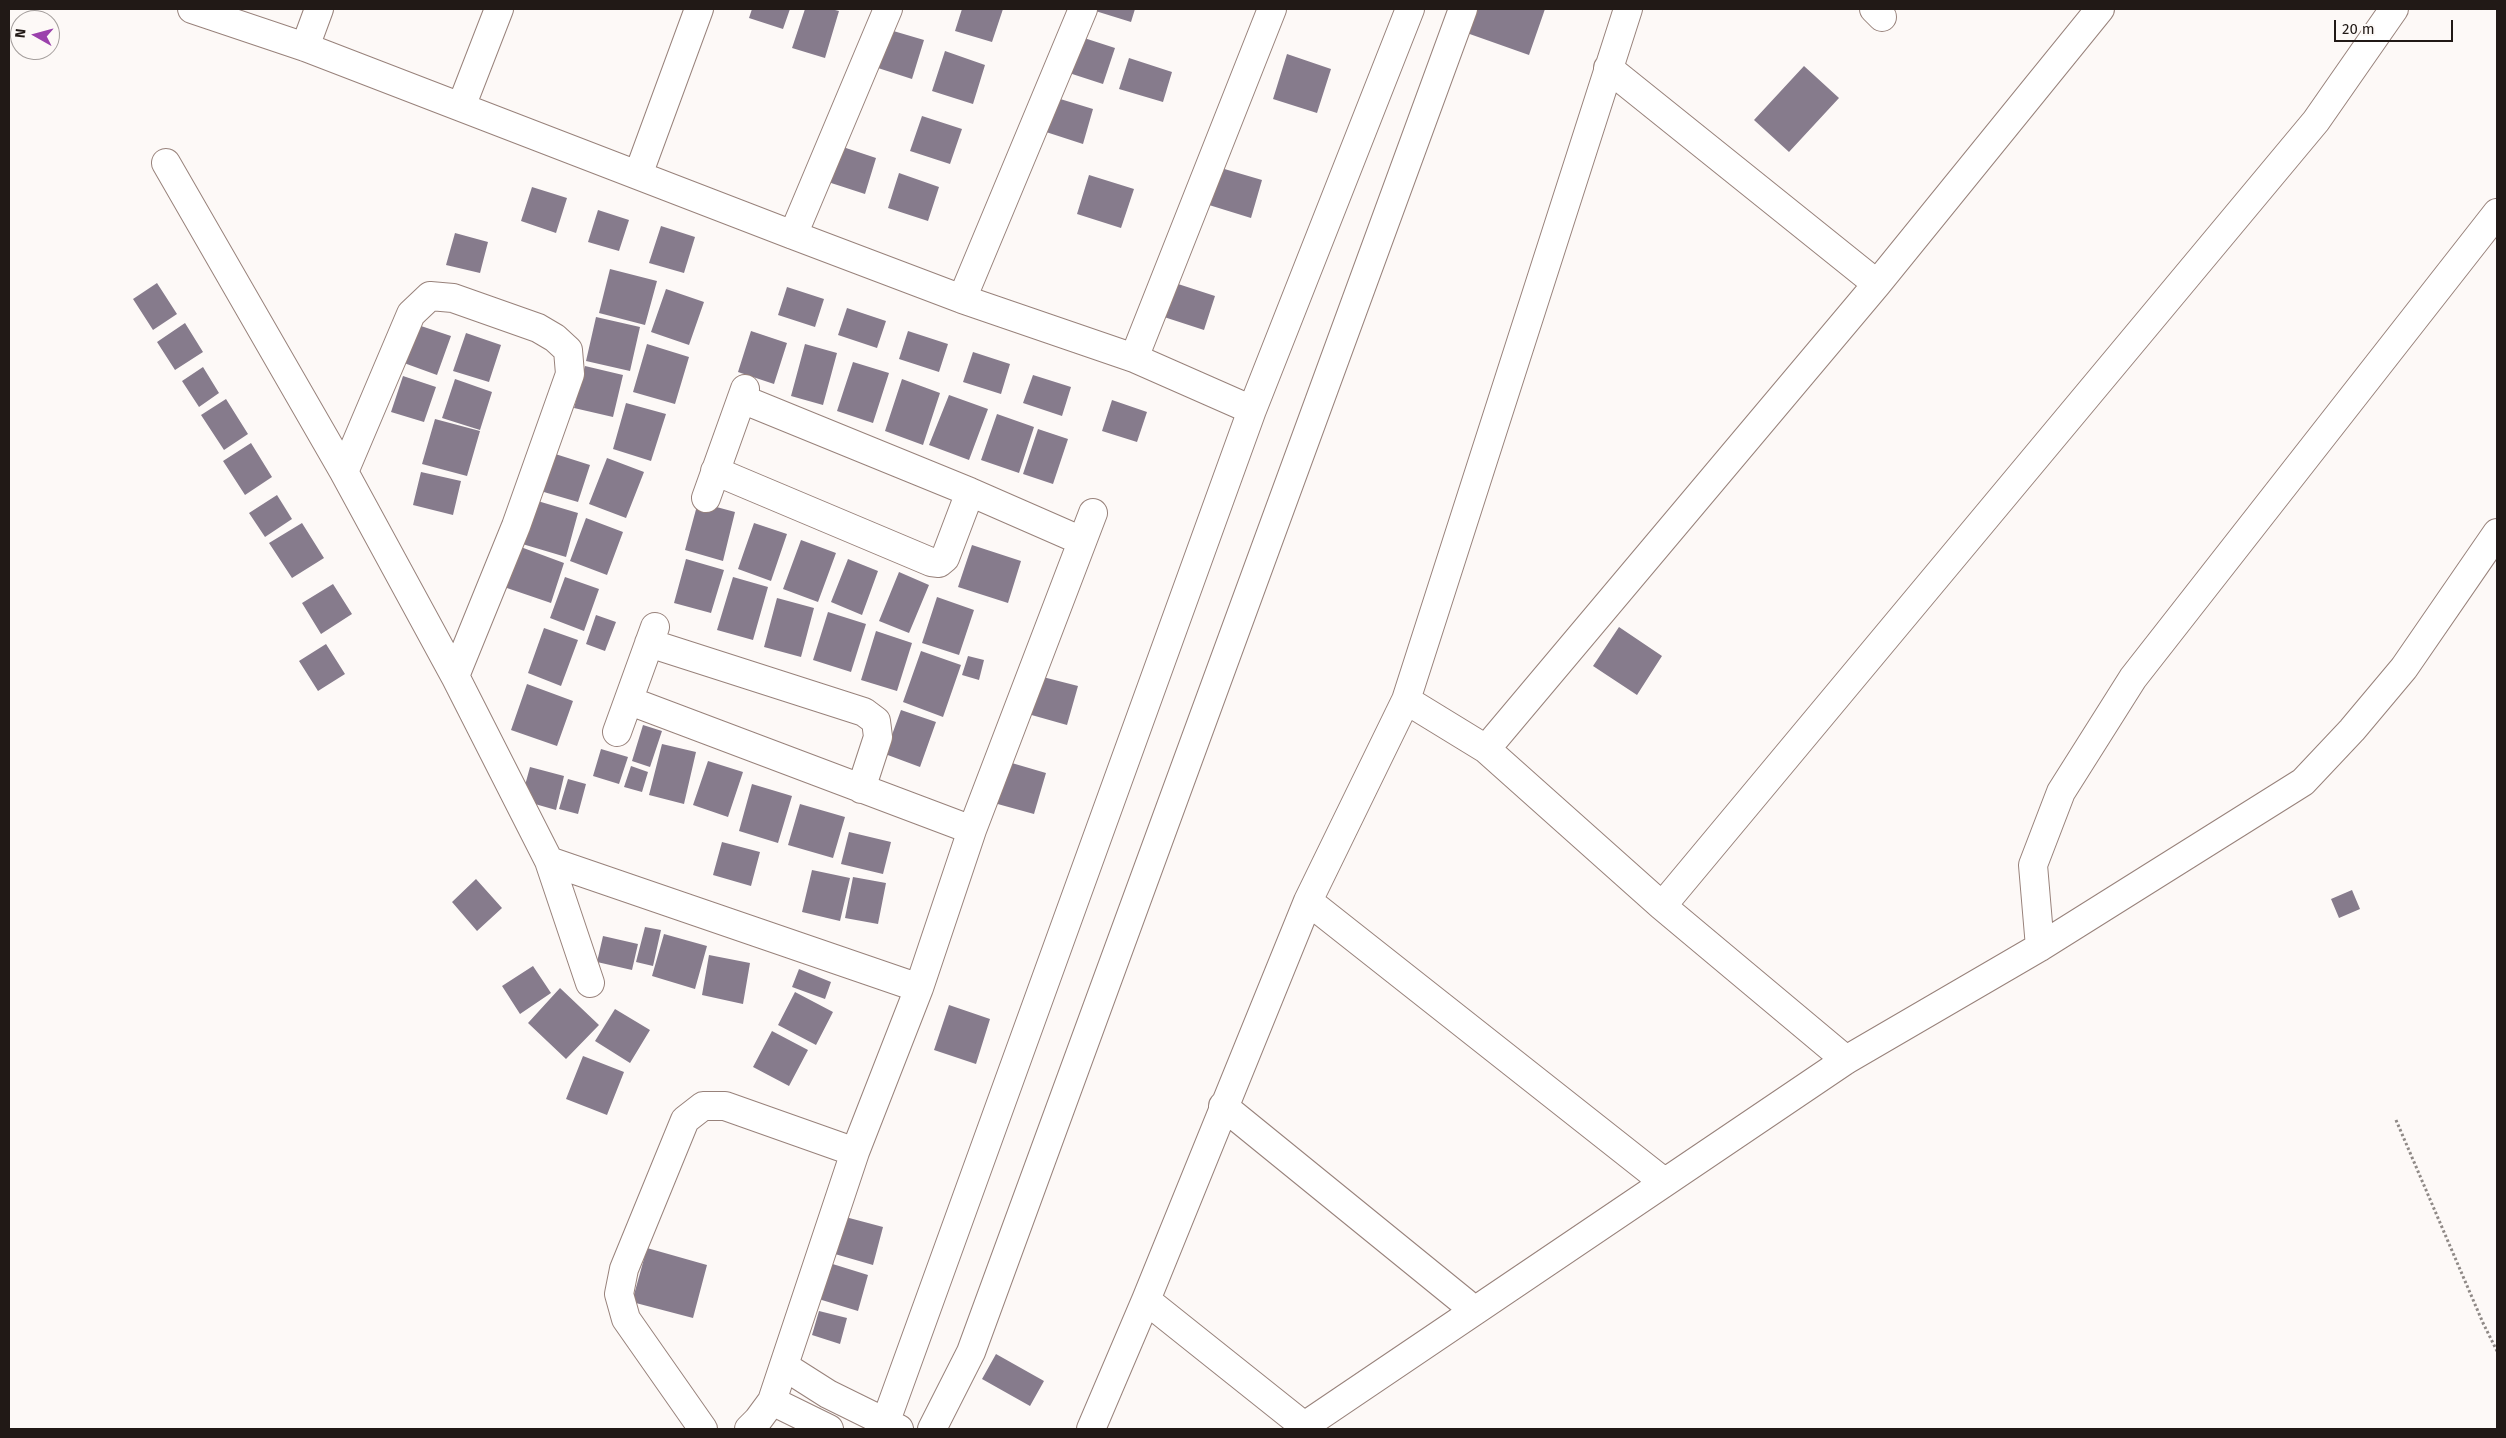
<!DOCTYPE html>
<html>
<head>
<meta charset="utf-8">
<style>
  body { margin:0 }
  #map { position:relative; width:2506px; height:1438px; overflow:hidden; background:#fdf9f7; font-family:"Fira Sans",sans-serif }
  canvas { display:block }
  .frame { position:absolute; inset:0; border:10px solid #211916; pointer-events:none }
  .north { position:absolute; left:10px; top:10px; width:50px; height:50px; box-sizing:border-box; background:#fdf9f7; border:1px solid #a59f9d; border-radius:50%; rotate:277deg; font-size:14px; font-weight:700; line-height:20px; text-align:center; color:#211916 }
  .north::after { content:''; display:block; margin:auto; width:18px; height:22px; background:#9b41ac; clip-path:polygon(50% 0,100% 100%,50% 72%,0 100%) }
  .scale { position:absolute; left:2334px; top:20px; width:119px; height:22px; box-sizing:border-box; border:2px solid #211916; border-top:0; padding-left:6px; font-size:15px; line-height:18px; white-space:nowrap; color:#211916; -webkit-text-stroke:4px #fdf9f7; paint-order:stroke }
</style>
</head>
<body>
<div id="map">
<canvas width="2506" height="1438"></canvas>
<div class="frame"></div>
<div class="north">N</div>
<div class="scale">20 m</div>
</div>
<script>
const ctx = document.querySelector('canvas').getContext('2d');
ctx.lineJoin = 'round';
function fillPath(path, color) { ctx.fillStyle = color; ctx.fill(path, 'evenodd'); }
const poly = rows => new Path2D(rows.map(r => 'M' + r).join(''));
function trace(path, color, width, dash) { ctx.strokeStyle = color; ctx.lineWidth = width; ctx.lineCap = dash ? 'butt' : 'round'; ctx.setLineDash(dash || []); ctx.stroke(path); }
const building = poly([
  [752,9,790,9,783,29,749,18],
  [805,9,831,9,839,11,825,58,792,48],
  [962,9,1003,9,992,42,955,31],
  [1089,9,1135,9,1131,22],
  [1472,9,1545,9,1529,55,1464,32],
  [890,30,924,40,912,79,878,68],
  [1078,36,1115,48,1103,84,1066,72],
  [945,51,985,65,973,104,932,91],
  [1287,54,1331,69,1317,113,1273,99],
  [1129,58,1172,72,1163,102,1119,89],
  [1804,66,1839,98,1789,152,1754,120],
  [1057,98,1093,109,1083,144,1046,132],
  [922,116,962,129,950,164,910,151],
  [840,146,876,158,865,194,828,182],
  [1221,168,1262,180,1251,218,1209,205],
  [899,173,939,187,928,221,888,208],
  [1089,175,1134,189,1121,228,1077,214],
  [532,187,567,198,556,233,521,221],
  [598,210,629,220,619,251,588,242],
  [661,226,695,237,684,273,649,263],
  [455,233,488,242,480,273,446,265],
  [610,269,657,281,645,325,599,313],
  [157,283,177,314,153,330,133,299],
  [1175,283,1215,296,1204,330,1164,317],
  [787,287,824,299,815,327,778,315],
  [666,289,704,302,689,345,651,332],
  [847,308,886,321,877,348,838,335],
  [596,317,640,327,630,371,586,361],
  [185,323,203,352,175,370,157,342],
  [418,325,451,336,437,375,404,363],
  [751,331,787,343,774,384,738,372],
  [908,331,948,344,939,372,899,359],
  [466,333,501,345,489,382,453,371],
  [647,344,689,357,675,404,633,392],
  [805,344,837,353,823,405,791,396],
  [973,352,1010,364,1001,394,963,382],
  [853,362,889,373,873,423,837,411],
  [585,366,623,375,613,417,574,408],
  [203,367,219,393,199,407,182,381],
  [1033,375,1071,387,1062,416,1023,403],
  [403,376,436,387,424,422,391,412],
  [455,379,492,392,480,430,442,418],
  [902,379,940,393,923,445,885,431],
  [949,395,988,409,969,460,929,445],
  [226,399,248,434,224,450,201,415],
  [1112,400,1147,412,1137,442,1102,431],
  [626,403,666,414,651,461,613,449],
  [997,414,1034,427,1019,473,981,460],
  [435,419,480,431,467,476,422,464],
  [1038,429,1068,439,1053,484,1023,474],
  [251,443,272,477,245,495,223,461],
  [549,452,590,465,578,502,537,490],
  [607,458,644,472,626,518,589,504],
  [421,472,461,481,453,515,413,505],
  [277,495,292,519,265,537,249,513],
  [531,499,578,513,566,557,519,543],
  [698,502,735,512,723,561,685,550],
  [586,518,623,532,607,575,570,561],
  [302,523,324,558,292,578,269,543],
  [754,523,787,534,771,581,738,569],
  [801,540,836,553,818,602,783,589],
  [972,545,1021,561,1008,603,958,587],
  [518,546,564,563,551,603,504,587],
  [686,559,724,570,711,613,674,603],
  [848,559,878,571,862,615,831,602],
  [899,572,929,585,909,633,879,621],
  [565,577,599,589,584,631,550,618],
  [733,577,768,587,753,640,717,630],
  [333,584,352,614,321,634,302,603],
  [937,597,974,610,959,655,922,643],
  [777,598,814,608,801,657,764,647],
  [828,612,866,624,851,672,813,660],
  [596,615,616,622,605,651,586,644],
  [1619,627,1662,656,1637,695,1593,666],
  [544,628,578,640,561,686,528,673],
  [876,631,912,643,897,691,861,680],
  [326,644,345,674,318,691,299,661],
  [921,651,961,665,943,717,903,702],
  [968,656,984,660,979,680,962,675],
  [1039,676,1078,686,1067,725,1028,714],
  [527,684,573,701,557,746,511,730],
  [901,710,936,722,920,767,885,754],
  [643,725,662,731,650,767,632,761],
  [662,744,696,752,684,804,649,795],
  [601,749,628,757,619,784,593,776],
  [708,761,743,772,728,817,693,805],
  [1005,761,1046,773,1034,814,994,803],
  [631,766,648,772,642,792,624,787],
  [530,767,564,776,556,810,521,800],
  [568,779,586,784,578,814,559,809],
  [752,784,792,796,778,843,739,831],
  [800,804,845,817,833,858,788,845],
  [849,832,891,842,883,874,841,864],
  [722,842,760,852,751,886,713,875],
  [812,870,850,878,840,921,802,912],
  [853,877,886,883,878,924,845,918],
  [476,879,502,908,477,931,452,902],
  [2352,890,2360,909,2339,918,2331,899],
  [645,927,661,930,653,966,636,962],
  [664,934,707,946,695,989,652,976],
  [603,936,638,944,632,970,597,962],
  [709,955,750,963,743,1004,702,995],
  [533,966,551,993,520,1014,502,986],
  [799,969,831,982,825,999,792,987],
  [560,988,599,1025,566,1059,528,1023],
  [795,992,833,1012,816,1045,778,1025],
  [949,1005,990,1019,976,1064,934,1050],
  [615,1009,650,1030,630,1063,595,1041],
  [772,1031,808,1050,789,1086,753,1067],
  [583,1056,624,1072,607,1115,566,1099],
  [838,1215,883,1227,873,1265,828,1252],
  [647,1248,707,1265,693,1318,632,1302],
  [823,1261,868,1275,858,1311,812,1297],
  [819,1311,847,1318,840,1344,812,1335],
  [996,1354,1044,1381,1030,1406,982,1379]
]);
const path = poly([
  [2396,1120,2483,1323,2497,1351]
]);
const minor = poly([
  [192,9,305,47,793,235],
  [888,9,793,235,962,299,1134,358,1272,9],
  [1874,9,1882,17],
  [305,47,319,9],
  [1608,68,1877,284],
  [461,107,499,9],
  [166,163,344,472,455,676,549,861,590,983],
  [638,175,699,9],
  [962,299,1083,9],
  [1134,358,1252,410],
  [742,399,970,492,1082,541],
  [715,471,931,562,939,563,945,558,970,492],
  [344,472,411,314,430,296,453,298,538,328,555,338,568,350,570,374,516,526,455,676],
  [706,498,745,389],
  [649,643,864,712,876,721,878,737,861,789],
  [1406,700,1486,749,1662,906,1846,1060],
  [630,701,972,830],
  [617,732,655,627],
  [1486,749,1877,284,2100,9],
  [549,861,919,988],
  [1308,901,1664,1182],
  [1662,906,2316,121,2394,9],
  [2040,947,2033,865,2061,792,2133,678,2497,213],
  [1223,1106,1474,1310],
  [1146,1300,1304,1426],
  [784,1366,828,1394,899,1429],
  [772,1401,829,1429],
  [703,1429,626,1319,619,1294,624,1269,685,1120,703,1106,725,1106,855,1152],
  [749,1429,758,1420,772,1401,855,1152,919,988,972,830,1093,513],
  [883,1429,1252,410,1410,9],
  [932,1429,971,1352,1463,9],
  [1091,1429,1146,1300,1308,901,1406,700,1628,9],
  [1300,1429,1846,1060,2040,947,2303,782,2352,730,2404,668,2497,533]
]);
fillPath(building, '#867b8c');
trace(minor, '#98827b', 30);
trace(path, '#8f8986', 3, [2.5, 2.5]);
trace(minor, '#fff', 28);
</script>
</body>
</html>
